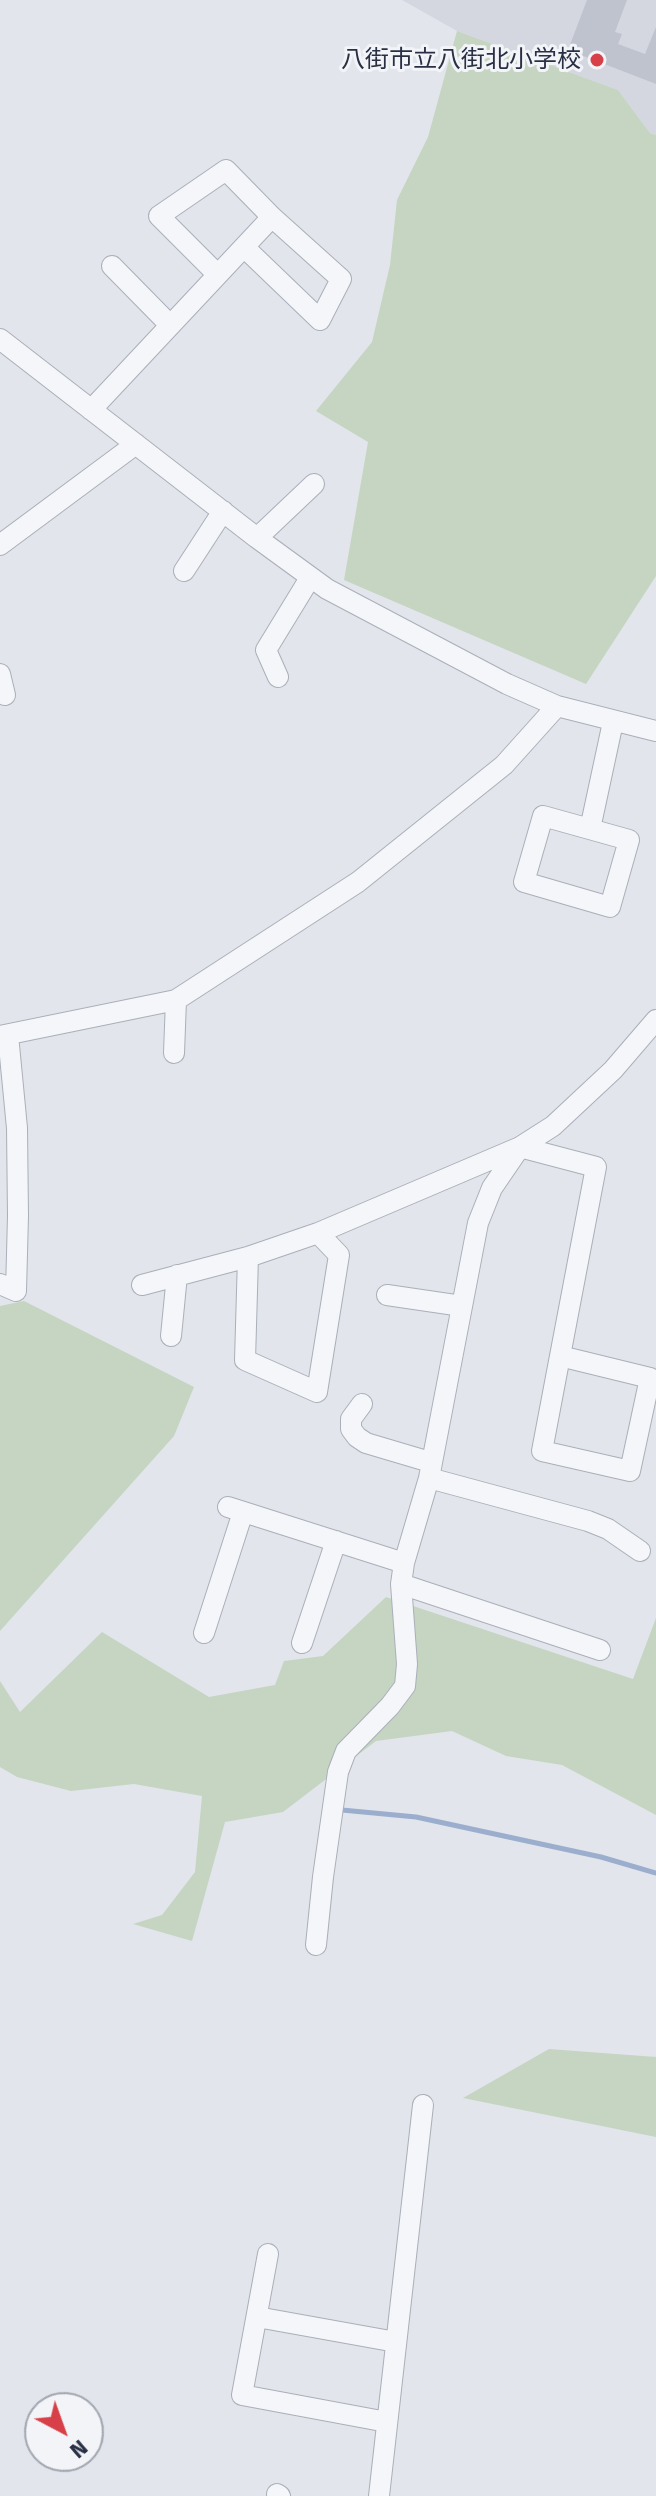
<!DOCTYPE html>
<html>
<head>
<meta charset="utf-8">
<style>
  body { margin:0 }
  #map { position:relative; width:656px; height:2496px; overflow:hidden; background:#e2e5eb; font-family:"Fira Sans",sans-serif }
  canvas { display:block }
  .north { position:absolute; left:24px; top:2392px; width:80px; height:80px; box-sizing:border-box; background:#f2f4f8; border:2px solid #a2a6b0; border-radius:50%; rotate:139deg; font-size:22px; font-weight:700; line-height:32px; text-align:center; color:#293044 }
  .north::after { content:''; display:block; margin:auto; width:28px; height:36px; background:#d74048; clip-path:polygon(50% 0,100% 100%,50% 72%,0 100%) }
</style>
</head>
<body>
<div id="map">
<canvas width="656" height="2496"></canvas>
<div class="north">N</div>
</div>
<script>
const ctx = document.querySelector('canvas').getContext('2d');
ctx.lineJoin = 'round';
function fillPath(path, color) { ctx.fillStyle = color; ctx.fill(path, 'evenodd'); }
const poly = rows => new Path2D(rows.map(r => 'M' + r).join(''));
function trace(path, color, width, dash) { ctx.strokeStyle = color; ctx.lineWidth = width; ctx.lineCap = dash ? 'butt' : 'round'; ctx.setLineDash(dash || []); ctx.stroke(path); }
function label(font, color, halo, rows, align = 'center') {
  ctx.font = font + ' "Fira Sans","Noto Sans JP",sans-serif'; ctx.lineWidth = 6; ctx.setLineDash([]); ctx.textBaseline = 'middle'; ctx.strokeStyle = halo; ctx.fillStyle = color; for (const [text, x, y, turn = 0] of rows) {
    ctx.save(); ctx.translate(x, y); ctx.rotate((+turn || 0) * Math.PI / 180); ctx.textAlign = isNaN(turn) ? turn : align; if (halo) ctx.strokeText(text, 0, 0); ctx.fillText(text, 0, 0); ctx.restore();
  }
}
const built = poly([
  [402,0,656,0,656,135,650,133,618,90,457,31]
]);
const green = poly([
  [457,31,618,90,650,133,656,135,656,576,586,684,344,580,368,442,316,411,372,342,390,265,397,200,428,137],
  [24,1301,194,1387,174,1436,0,1631,0,1306],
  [386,1597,633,1679,656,1618,656,1815,562,1765,506,1756,452,1731,376,1741,283,1812,225,1822,192,1941,133,1924,162,1915,195,1872,202,1796,134,1784,71,1791,17,1777,0,1767,0,1681,20,1712,102,1632,209,1697,275,1685,284,1661,323,1656],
  [549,2049,656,2057,656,2137,463,2098]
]);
const stream = poly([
  [342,1810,416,1817,601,1857,656,1873]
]);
const building = poly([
  [587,0,627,0,615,32,622,34,618,44,645,54,656,27,656,84,568,50]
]);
const minor = poly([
  [112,266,170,325],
  [217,274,159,216,226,170,272,217,341,279,320,320,244,247],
  [0,339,257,538,327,589,507,684,557,706,656,731],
  [91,410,272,217],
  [257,538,314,484],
  [0,545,136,444],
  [184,571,223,511],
  [0,674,5,695],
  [278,677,266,650,310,578],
  [543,816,629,840,610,907,524,882,543,816],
  [590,829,613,722],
  [0,1036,176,1000,358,882,504,765,557,706],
  [174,1053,176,1000],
  [248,1257,245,1360,317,1392,339,1255,318,1233],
  [0,1284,16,1291,18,1216,17,1128,8,1035],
  [142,1285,248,1257,318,1233,520,1147,553,1126,613,1070,656,1020],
  [387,1295,462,1306],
  [171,1336,177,1275],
  [362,1404,351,1419,351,1429,357,1437,366,1443,430,1462],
  [429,1478,588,1521,608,1529,640,1551],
  [228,1507,404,1563],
  [401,1584,600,1650],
  [204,1633,243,1512],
  [302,1643,336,1541],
  [316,1945,323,1877,338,1772,346,1751,390,1706,405,1686,407,1664,401,1584,404,1563,429,1478,478,1223,492,1188,520,1147,596,1167,560,1356,542,1451,630,1471,650,1378,560,1356],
  [268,2254,242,2395,387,2422],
  [257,2317,396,2342],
  [277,2494,280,2496],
  [379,2496,423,2105]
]);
const markers = [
  [597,60,8,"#d74048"]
];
const poiNames = [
  ["八街市立八街北小学校",581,60]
];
fillPath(built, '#d4d7e0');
fillPath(green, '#c5d5c2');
trace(stream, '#9baecd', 5);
fillPath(building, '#bfc3ce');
trace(minor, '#aaafb9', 22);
trace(minor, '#f5f6f9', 20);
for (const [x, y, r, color] of markers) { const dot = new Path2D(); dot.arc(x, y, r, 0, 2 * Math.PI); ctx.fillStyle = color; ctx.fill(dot); trace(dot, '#f2f4f8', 3); }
label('24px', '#293044', '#f2f4f8', poiNames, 'right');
</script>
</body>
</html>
